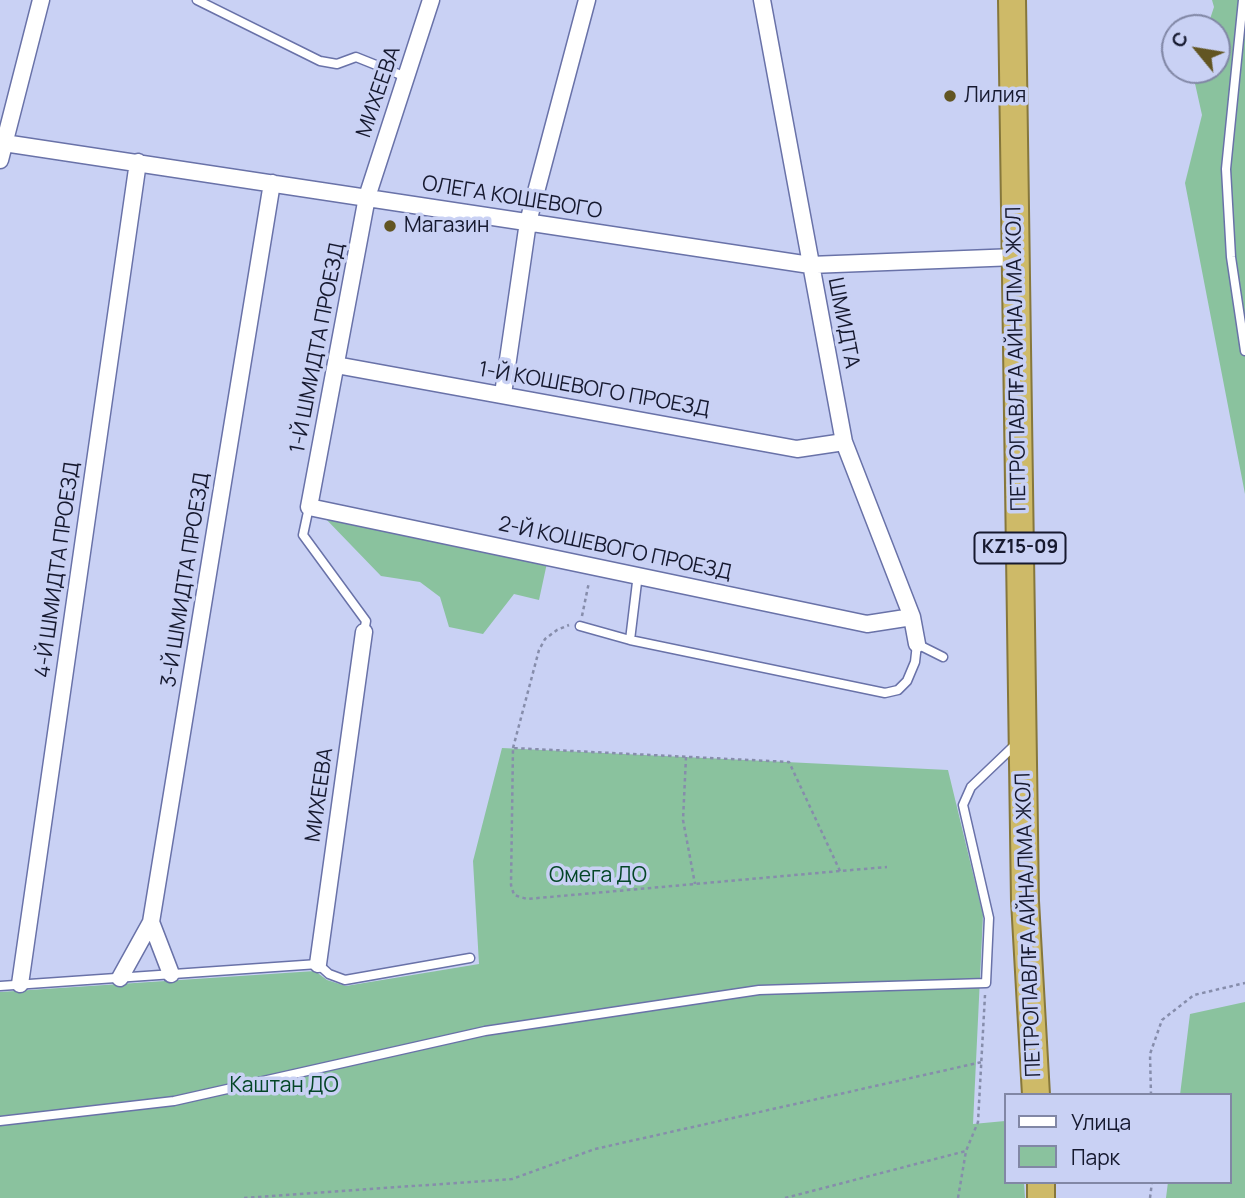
<!DOCTYPE html>
<html>
<head>
<meta charset="utf-8">
<style>
  body { margin:0 }
  #map { position:relative; width:1245px; height:1198px; overflow:hidden; background:#c9d1f4; font-family:Manrope,sans-serif }
  canvas { display:block }
  .legend { position:absolute; left:1004px; top:1093px; width:228px; height:91px; box-sizing:border-box; background:#c9d1f4; border:2px solid #8187a5; margin:0; padding:9px 12px; list-style:none; font-size:21px; color:#16192f }
  .legend li { display:flex; align-items:center; gap:14px; height:35px }
  .legend b { width:35px; border:2px solid #8187a5 }
  .north { position:absolute; left:1161px; top:14px; width:70px; height:70px; box-sizing:border-box; background:#c9d1f4; border:2px solid #8187a5; border-radius:50%; rotate:300deg; font-size:19px; font-weight:700; line-height:28px; text-align:center; color:#16192f }
  .north::after { content:''; display:block; margin:auto; width:24px; height:32px; background:#625522; clip-path:polygon(50% 0,100% 100%,50% 72%,0 100%) }
</style>
</head>
<body>
<div id="map">
<canvas width="1245" height="1198"></canvas>
<ul class="legend">
<li><b style="height:9px;background:#fff"></b>Улица</li>
<li><b style="height:19px;background:#8ac29e"></b>Парк</li>
</ul>
<div class="north">С</div>
</div>
<script>
const ctx = document.querySelector('canvas').getContext('2d');
ctx.lineJoin = 'round';
function fillPath(path, color) { ctx.fillStyle = color; ctx.fill(path, 'evenodd'); }
const poly = rows => new Path2D(rows.map(r => 'M' + r).join(''));
function trace(path, color, width, dash) { ctx.strokeStyle = color; ctx.lineWidth = width; ctx.lineCap = dash ? 'butt' : 'round'; ctx.setLineDash(dash || []); ctx.stroke(path); }
function label(font, color, halo, rows, align = 'center') {
  ctx.font = font + ' Manrope,sans-serif'; ctx.lineWidth = 7; ctx.setLineDash([]); ctx.textBaseline = 'middle'; ctx.strokeStyle = halo; ctx.fillStyle = color; for (const [text, x, y, turn = 0] of rows) {
    ctx.save(); ctx.translate(x, y); ctx.rotate((+turn || 0) * Math.PI / 180); ctx.textAlign = isNaN(turn) ? turn : align; if (halo) ctx.strokeText(text, 0, 0); ctx.fillText(text, 0, 0); ctx.restore();
  }
}
const green = poly([
  [1212,0,1245,0,1245,494,1185,183,1202,115,1192,70,1217,70,1217,28,1207,28,1214,7],
  [323,516,547,563,539,600,514,594,483,634,449,627,440,597,420,582,381,576],
  [502,748,948,770,983,915,973,1124,1005,1121,1005,1182,1024,1182,1025,1198,0,1198,0,992,315,971,327,980,346,986,479,964,473,861],
  [1245,1002,1245,1198,1166,1198,1168,1182,1229,1182,1229,1095,1180,1095,1190,1014]
]);
const path = poly([
  [582,616,589,582],
  [513,748,539,650,545,639,557,630,569,625],
  [686,757,683,820,695,884],
  [840,871,789,762,513,748,511,885,514,895,527,899,695,884,840,871,887,867],
  [1151,1095,1150,1054,1162,1020,1194,995,1245,983],
  [244,1198,512,1179,595,1149,982,1062],
  [785,1198,966,1151],
  [958,1198,966,1151,978,1122,985,995],
  [1150,1198,1152,1182]
]);
const service = poly([
  [197,0,320,61,337,64,356,57,406,77],
  [1243,0,1226,169,1231,257,1245,351],
  [309,507,303,535,366,621,364,632],
  [580,626,630,640,885,693,898,690,907,681,915,662,917,644,943,657],
  [630,640,638,574],
  [0,986,318,964,329,974,345,980,470,958],
  [0,1121,174,1101,485,1031,759,990,986,983,989,918,963,805,971,787,1016,744]
]);
const minor = poly([
  [431,0,367,197,309,507,867,624,912,617],
  [762,0,844,442,912,617,917,644],
  [4,143,810,265,1016,257],
  [0,160,41,0],
  [336,365,797,449,844,442],
  [503,394,528,222,587,0],
  [151,922,171,974],
  [318,964,364,632],
  [120,978,151,922,272,183],
  [20,984,138,162]
]);
const trunk = poly([
  [1012,0,1025,901,1036,1095],
  [1041,1182,1041,1198]
]);
const markers = [
  [950,96,7,"#625522"],
  [390,226,7,"#625522"]
];
const shields = [
  [1020,548,91]
];
const shieldNames = [
  ["KZ15-09",1020,548]
];
const streetNames = [
  ["МИХЕЕВА",379,92,-71],
  ["ОЛЕГА КОШЕВОГО",512,198,9],
  ["ШМИДТА",843,323,79],
  ["1-Й ШМИДТА ПРОЕЗД",318,348,-79],
  ["ПЕТРОПАВЛҒА АЙНАЛМА ЖОЛ",1017,359,-91],
  ["1-Й КОШЕВОГО ПРОЕЗД",594,390,10],
  ["2-Й КОШЕВОГО ПРОЕЗД",615,549,12],
  ["4-Й ШМИДТА ПРОЕЗД",58,570,-82],
  ["3-Й ШМИДТА ПРОЕЗД",186,580,-81],
  ["МИХЕЕВА",320,795,-82],
  ["ПЕТРОПАВЛҒА АЙНАЛМА ЖОЛ",1029,925,-92]
];
const poiNames = [
  ["Лилия",964,96],
  ["Магазин",404,226]
];
const parkNames = [
  ["Омега ДО",598,876],
  ["Каштан ДО",284,1086]
];
fillPath(green, '#8ac29e');
trace(service, '#6972a8', 11);
trace(minor, '#6972a8', 19);
trace(trunk, '#86773b', 30);
trace(path, '#868dab', 2.5, [3.5, 3.5]);
trace(service, '#fff', 8);
trace(minor, '#fff', 16);
trace(trunk, '#ceba68', 26);
for (const [x, y, r, color] of markers) { const dot = new Path2D(); dot.arc(x, y, r, 0, 2 * Math.PI); ctx.fillStyle = color; ctx.fill(dot); trace(dot, '#c9d1f4', 2.5); }
for (const [x, y, w] of shields) { const box = new Path2D(); box.roundRect(x - w / 2, y - 15.5, w, 31, 5); ctx.fillStyle = '#c9d1f4'; ctx.fill(box); trace(box, '#16192f', 2); }
label('bold 19px', '#16192f', null, shieldNames);
label('21px', '#16192f', '#c9d1f4', streetNames);
label('21px', '#16192f', '#c9d1f4', poiNames, 'left');
label('21px', '#044627', '#c9d1f4', parkNames);
</script>
</body>
</html>
